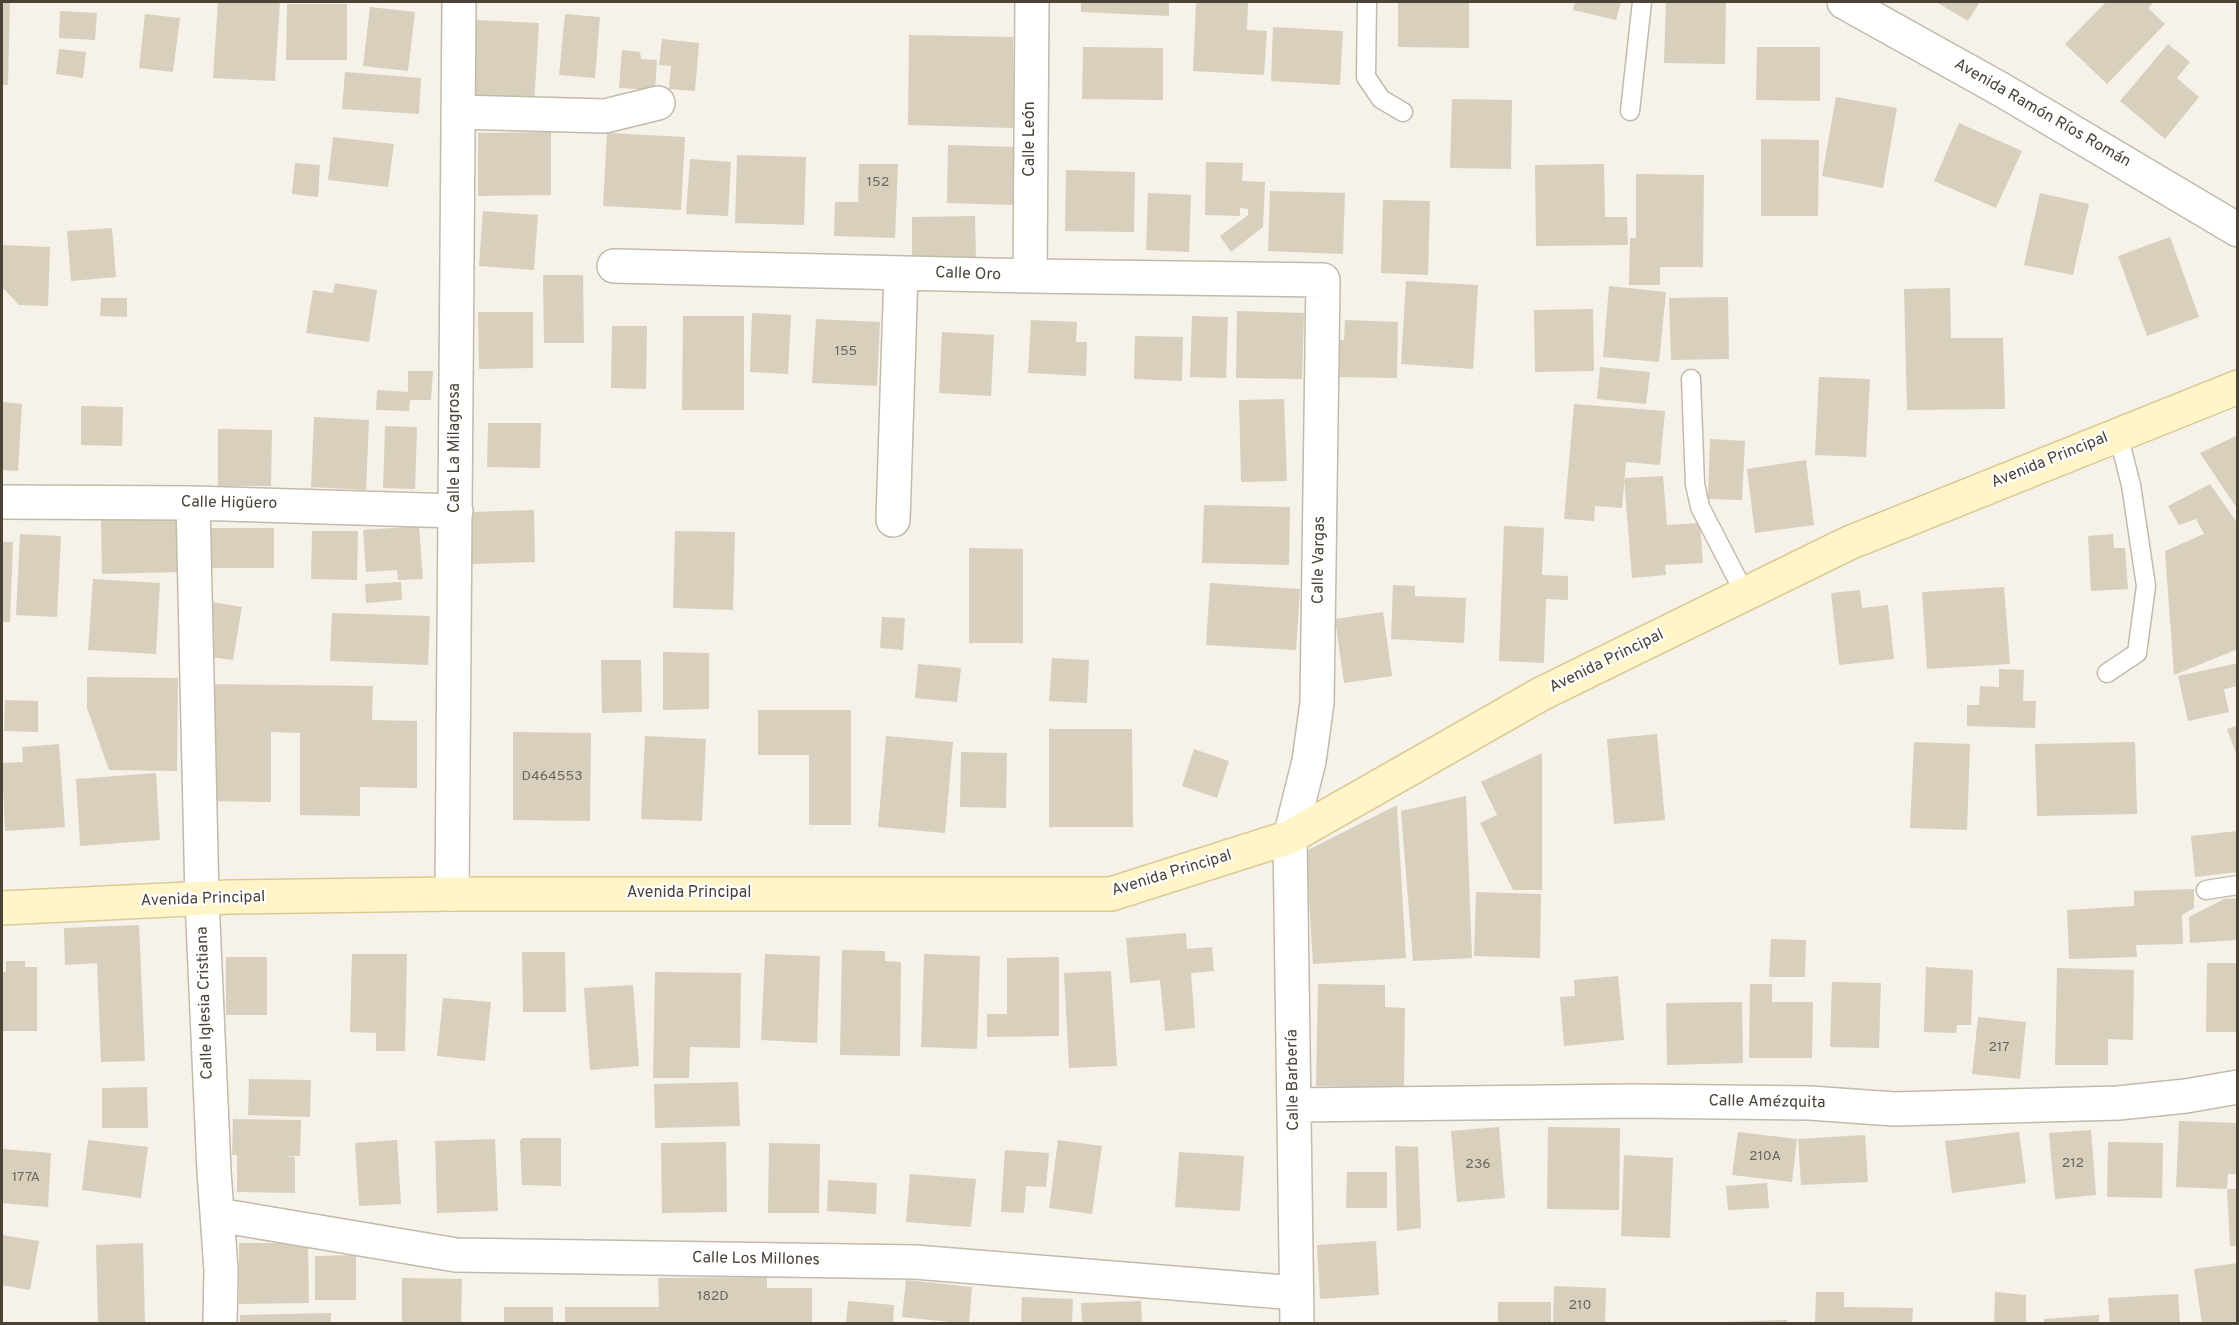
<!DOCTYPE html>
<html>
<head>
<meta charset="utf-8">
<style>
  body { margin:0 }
  #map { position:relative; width:2239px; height:1325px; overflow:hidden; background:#f6f2e9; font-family:Overpass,sans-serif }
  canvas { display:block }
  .frame { position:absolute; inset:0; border:3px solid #4a4336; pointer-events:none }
</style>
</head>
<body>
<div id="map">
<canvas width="2239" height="1325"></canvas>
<div class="frame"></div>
</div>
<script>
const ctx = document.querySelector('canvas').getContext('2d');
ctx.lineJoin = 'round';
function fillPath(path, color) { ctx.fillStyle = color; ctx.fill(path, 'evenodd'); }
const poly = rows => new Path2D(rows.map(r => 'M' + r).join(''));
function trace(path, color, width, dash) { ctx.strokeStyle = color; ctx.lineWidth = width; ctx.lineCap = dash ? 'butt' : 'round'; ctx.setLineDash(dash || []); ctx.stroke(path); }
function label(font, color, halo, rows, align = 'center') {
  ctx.font = font + ' Overpass,sans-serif'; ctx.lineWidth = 4.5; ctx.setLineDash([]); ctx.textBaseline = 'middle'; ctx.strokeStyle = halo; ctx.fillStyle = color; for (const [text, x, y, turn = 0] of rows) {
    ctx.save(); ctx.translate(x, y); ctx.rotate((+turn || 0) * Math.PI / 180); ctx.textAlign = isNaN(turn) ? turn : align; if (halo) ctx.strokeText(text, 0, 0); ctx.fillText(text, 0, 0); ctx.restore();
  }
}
const building = poly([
  [2,2,10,2,8,85,2,85],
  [218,2,280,2,275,81,213,78],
  [1081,2,1169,2,1169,16,1081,12],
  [1196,2,1248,2,1247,30,1267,31,1264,75,1193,71],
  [1398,2,1469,2,1469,48,1398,47],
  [1575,2,1621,2,1616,20,1573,10],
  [1666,2,1726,2,1725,64,1664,63],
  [1936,2,1980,2,1968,21],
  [2106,2,2154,2,2148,8,2165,24,2107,84,2065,44],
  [287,4,347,4,347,60,286,60],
  [370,7,415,12,408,71,363,66],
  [60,11,97,13,95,40,59,38],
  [145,14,180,18,173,72,139,68],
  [565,14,600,17,595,78,559,75],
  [476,20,539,23,534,105,471,101],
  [1273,27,1343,31,1340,85,1271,81],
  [909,35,1013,37,1014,128,908,125],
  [662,39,699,43,695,91,669,89,671,66,659,65],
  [2168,44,2190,62,2177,78,2199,97,2165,139,2120,101],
  [1083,47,1163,48,1163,100,1082,99],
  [1757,47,1820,47,1820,101,1756,100],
  [59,49,86,52,83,78,56,74],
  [622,50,640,52,641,59,657,60,655,90,619,88],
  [345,72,421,78,419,114,342,109],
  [1836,97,1897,108,1883,188,1822,176],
  [1452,99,1512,100,1511,169,1450,168],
  [1959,123,2022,151,1996,208,1934,181],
  [551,132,551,195,478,196,478,133],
  [607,133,685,137,681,210,603,206],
  [333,137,394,144,388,187,328,180],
  [1761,139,1819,140,1818,216,1761,216],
  [948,145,1016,147,1014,205,947,203],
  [737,155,806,157,804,225,735,223],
  [690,159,731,162,728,216,686,214],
  [1206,162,1243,163,1242,181,1265,182,1263,227,1231,252,1220,236,1248,215,1248,209,1240,208,1240,216,1205,215],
  [295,163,320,165,318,197,292,194],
  [859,164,898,164,895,238,834,236,835,202,858,202],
  [1604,164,1605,217,1627,217,1628,245,1536,246,1535,165],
  [1066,170,1135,172,1134,232,1065,231],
  [1636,174,1704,175,1703,267,1660,267,1660,285,1629,285,1630,238,1636,238],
  [1270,191,1345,193,1343,254,1268,251],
  [1148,193,1191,195,1189,252,1146,250],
  [2040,193,2089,204,2073,275,2024,265],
  [1383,200,1430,201,1428,275,1381,273],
  [483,211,538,215,534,270,479,266],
  [975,216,976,259,912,259,912,217],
  [112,228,116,277,71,281,67,231],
  [2170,237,2199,317,2147,336,2118,256],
  [2,245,50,247,48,306,19,305,2,287],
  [543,275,583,275,584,343,544,343],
  [1406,281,1478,285,1473,369,1401,364],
  [335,283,377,290,369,342,306,333,313,290,333,293],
  [1609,286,1666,292,1659,362,1603,357],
  [1950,288,1951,338,2003,338,2005,409,1907,410,1904,289],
  [1728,297,1729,359,1671,360,1669,298],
  [101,298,127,298,127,317,100,316],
  [1593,309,1594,371,1535,372,1534,310],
  [1237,311,1304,313,1302,379,1236,378],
  [478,312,533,312,533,368,479,369],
  [752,313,791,315,788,374,750,372],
  [683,316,744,316,744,410,682,410],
  [1192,316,1228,317,1226,378,1190,377],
  [816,319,880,322,877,386,812,383],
  [1031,320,1077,322,1076,342,1087,342,1086,376,1028,373],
  [1345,320,1398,322,1397,378,1333,377,1334,340,1344,340],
  [612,326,647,326,646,389,611,388],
  [942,332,994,335,991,396,939,393],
  [1135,336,1183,337,1182,381,1134,379],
  [1600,367,1650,372,1646,404,1597,399],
  [408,371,433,371,431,400,410,400,409,411,376,410,377,390,408,392],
  [1819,377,1870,379,1866,457,1815,455],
  [1284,399,1287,481,1241,482,1239,400],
  [2,402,22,404,18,471,2,470],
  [1574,404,1665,411,1660,465,1626,462,1622,508,1595,506,1594,521,1564,519],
  [81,406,123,407,122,446,81,445],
  [314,417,369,420,366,490,311,487],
  [488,423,541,423,540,468,487,467],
  [385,426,417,427,415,489,383,488],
  [218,429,272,430,271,486,218,486],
  [2238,435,2238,510,2200,453],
  [1710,439,1745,441,1742,500,1708,499],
  [1806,460,1814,525,1755,533,1747,469],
  [1663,476,1667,525,1700,523,1703,563,1665,565,1666,575,1632,578,1624,478],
  [2210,484,2238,524,2238,649,2174,675,2165,551,2204,534,2196,519,2179,525,2168,506],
  [1204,505,1290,507,1289,565,1202,563],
  [534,510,535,562,472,564,471,512],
  [178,518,179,572,102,574,101,519],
  [419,526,423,579,398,580,397,570,366,572,363,530],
  [1504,526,1544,528,1542,575,1568,576,1568,600,1546,599,1544,663,1499,661],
  [211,528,274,528,274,568,210,568],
  [312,531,358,531,357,580,311,579],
  [675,531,735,532,733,610,673,608],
  [20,534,61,536,57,617,16,615],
  [2113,534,2114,548,2125,548,2128,589,2091,591,2088,536],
  [2,542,13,542,10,622,2,622],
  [969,548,1023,549,1023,643,969,643],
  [93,579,160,583,156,654,88,650],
  [401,582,402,600,366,603,365,584],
  [1210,583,1300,589,1296,650,1206,645],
  [1393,585,1415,586,1415,596,1466,598,1464,643,1391,639],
  [2004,587,2010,664,1927,669,1922,592],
  [1860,590,1862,608,1888,605,1894,659,1839,665,1831,593],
  [212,602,242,607,233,660,203,656],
  [1383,612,1392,676,1344,683,1335,619],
  [332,613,430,616,428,665,330,661],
  [882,617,905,618,903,650,880,648],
  [663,652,709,653,709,709,663,710],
  [1052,658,1089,660,1087,703,1049,701],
  [601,660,641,660,642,712,602,713],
  [2238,663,2238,686,2224,689,2229,712,2188,721,2178,676],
  [918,664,961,668,957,702,915,698],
  [1999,669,2024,670,2023,701,2036,701,2035,728,1967,726,1967,705,1979,705,1980,686,1999,687],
  [87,677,178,678,177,771,109,770,87,708],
  [202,684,373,686,372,720,417,721,417,788,360,787,360,816,300,815,300,733,271,732,271,802,201,801],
  [5,700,38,701,38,732,4,731],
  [758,710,851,710,851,825,809,825,809,755,758,755],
  [2238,725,2238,756,2237,756,2227,729],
  [1049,729,1132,729,1133,827,1049,827],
  [513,732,591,733,590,821,513,820],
  [1657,734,1665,820,1614,824,1607,739],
  [645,736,706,739,702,821,641,819],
  [886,736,953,742,945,833,878,827],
  [1914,742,1970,744,1967,830,1910,828],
  [2135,742,2137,814,2037,816,2035,744],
  [59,744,65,827,5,831,2,763,23,762,22,747],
  [1194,749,1229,761,1217,798,1182,786],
  [961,752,1007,753,1006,808,960,807],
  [1542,753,1542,890,1513,890,1480,823,1497,815,1481,782],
  [156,773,160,840,80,846,76,779],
  [1466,796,1472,958,1413,961,1401,811],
  [1397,805,1406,958,1313,964,1306,851],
  [2238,831,2238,872,2195,877,2191,836],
  [2194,889,2194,908,2182,915,2183,944,2136,945,2137,957,2069,959,2067,910,2134,906,2134,891],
  [1476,892,1541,894,1540,958,1474,956],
  [2238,898,2238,940,2190,943,2189,917,2224,899],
  [139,925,145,1061,101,1062,97,963,65,965,64,928],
  [1186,933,1187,949,1212,947,1214,971,1191,973,1195,1028,1165,1031,1160,980,1130,983,1126,938],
  [1771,939,1806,940,1805,977,1769,977],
  [842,950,885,951,885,961,901,962,900,1056,840,1055],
  [522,952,565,952,566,1012,523,1012],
  [352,954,407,954,405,1051,376,1051,376,1033,350,1032],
  [765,954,820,956,817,1043,761,1040],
  [924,954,980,956,977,1049,921,1047],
  [226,957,267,957,267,1015,226,1015],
  [1059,957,1059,1036,987,1037,987,1014,1007,1014,1007,958],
  [6,961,25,961,25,967,37,967,37,1031,2,1031,2,972,6,972],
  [2207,963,2238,963,2238,1032,2206,1032],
  [1926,967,1973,970,1971,1025,1957,1025,1956,1033,1924,1032],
  [2057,968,2134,970,2133,1040,2108,1039,2108,1065,2055,1065],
  [1111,971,1117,1066,1069,1068,1064,973],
  [655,972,741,973,740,1048,690,1047,689,1078,653,1078],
  [1618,976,1624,1040,1564,1046,1560,997,1575,996,1574,980],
  [1832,982,1881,983,1879,1048,1830,1047],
  [1318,984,1385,985,1385,1007,1405,1008,1404,1088,1316,1086],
  [1750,984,1772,984,1772,1002,1813,1002,1812,1058,1749,1058],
  [633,985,639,1066,590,1070,584,988],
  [443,998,491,1002,485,1061,437,1056],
  [1742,1002,1743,1063,1667,1065,1666,1003],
  [1978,1017,2026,1022,2020,1079,1972,1074],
  [249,1079,311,1080,310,1117,248,1115],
  [738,1082,740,1126,655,1128,654,1084],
  [147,1087,148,1128,102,1128,102,1088],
  [233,1119,301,1120,300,1156,282,1156,295,1157,295,1193,237,1192,237,1155,232,1155],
  [2179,1121,2238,1123,2238,1174,2228,1174,2227,1189,2176,1187],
  [1499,1127,1505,1198,1457,1202,1451,1131],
  [1548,1127,1620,1128,1619,1210,1547,1209],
  [2091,1130,2096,1195,2055,1199,2049,1133],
  [1738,1132,1797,1139,1792,1182,1732,1175],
  [2019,1132,2026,1183,1952,1193,1945,1141],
  [1865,1135,1868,1182,1801,1185,1798,1139],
  [522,1138,561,1138,561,1186,522,1185,520,1141],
  [495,1139,498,1211,437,1213,435,1141],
  [88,1140,148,1147,141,1198,82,1190],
  [397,1140,401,1204,359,1206,355,1143],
  [1058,1140,1102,1146,1092,1214,1049,1208],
  [726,1142,727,1212,662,1213,661,1143],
  [2108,1142,2163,1143,2162,1198,2107,1197],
  [769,1143,820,1144,819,1213,768,1213],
  [1395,1146,1418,1147,1421,1228,1397,1231],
  [2,1149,51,1153,48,1207,2,1203],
  [1005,1150,1049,1153,1046,1187,1026,1186,1024,1213,1001,1212],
  [1179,1152,1244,1156,1240,1211,1175,1207],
  [1624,1155,1673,1158,1670,1238,1621,1236],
  [1347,1172,1387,1172,1387,1208,1346,1208],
  [910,1174,976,1179,971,1227,906,1222],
  [828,1180,877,1183,876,1214,827,1211],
  [1767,1183,1769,1208,1728,1210,1726,1186],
  [2227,1189,2238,1189,2238,1246,2230,1246],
  [2,1235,39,1241,30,1290,2,1285],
  [1376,1241,1379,1295,1320,1299,1317,1245],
  [143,1243,145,1324,98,1324,96,1245],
  [239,1243,308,1243,309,1303,239,1304],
  [356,1255,356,1300,315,1300,315,1256],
  [2238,1263,2238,1324,2202,1324,2194,1269],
  [767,1277,767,1288,812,1288,812,1324,565,1324,565,1307,659,1307,658,1278],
  [402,1278,462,1279,461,1324,402,1324],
  [906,1280,972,1287,969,1324,902,1317],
  [1554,1286,1606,1288,1605,1324,1553,1324],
  [1816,1292,1844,1292,1844,1307,1913,1308,1912,1324,1815,1324],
  [1995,1292,2026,1295,2026,1324,1994,1324],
  [2178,1294,2180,1324,2110,1324,2108,1298],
  [1022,1297,1073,1299,1072,1324,1021,1324],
  [848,1301,894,1305,893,1324,846,1324],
  [1141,1301,1142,1324,1082,1324,1081,1303],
  [1498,1302,1551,1302,1551,1324,1498,1324],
  [504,1307,553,1307,553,1324,504,1324],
  [331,1313,331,1324,240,1324,240,1315],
  [2099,1315,2099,1324,2044,1324,2044,1319],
  [1787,1320,1788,1324,1724,1324,1724,1322]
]);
const lane = poly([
  [1367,2,1366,77,1381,99,1403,112],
  [1630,111,1642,2],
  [1691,379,1695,484,1700,507,1745,594],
  [2107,673,2137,653,2146,586,2131,485,2118,434],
  [2206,890,2238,885]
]);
const street = poly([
  [1844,2,2002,90,2238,230],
  [458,112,605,116,658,103],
  [614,266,1030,276,1323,280,1317,703,1309,761,1290,837,1297,1324],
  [1030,276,1032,2],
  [2,502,193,503,456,511],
  [193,503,202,899,214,1171,221,1270,220,1324],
  [893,520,901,273],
  [452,894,459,2],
  [1295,1105,1634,1101,1810,1103,1894,1109,2118,1103,2186,1096,2238,1087],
  [218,1215,456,1255,915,1262,1296,1293]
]);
const secondary = poly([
  [2,908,230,897,452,894,1111,894,1290,837,1541,694,1849,543,2238,387]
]);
const numberNames = [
  ["152",878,183],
  ["155",846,352],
  ["D464553",552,777],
  ["217",1999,1048],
  ["210A",1765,1157],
  ["212",2073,1164],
  ["236",1478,1165],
  ["177A",26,1178],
  ["182D",713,1297],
  ["210",1580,1306]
];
const streetNames = [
  ["Avenida Ramón Ríos Román",2042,114,30],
  ["Calle León",1031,139,-90],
  ["Calle Oro",968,275,2],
  ["Calle La Milagrosa",456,448,-90],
  ["Avenida Principal",2050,461,-22],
  ["Calle Higüero",229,504,1],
  ["Calle Vargas",1320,560,-89],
  ["Avenida Principal",1607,662,-26],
  ["Avenida Principal",1172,874,-17],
  ["Avenida Principal",689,894],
  ["Avenida Principal",203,900,-2],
  ["Calle Iglesia Cristiana",206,1003,-92],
  ["Calle Barbería",1294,1080,-91],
  ["Calle Amézquita",1767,1103,1],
  ["Calle Los Millones",756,1260,1]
];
fillPath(building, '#d8cfbd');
trace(lane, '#c2bbaa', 21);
trace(street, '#c2bbaa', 36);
trace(secondary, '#dacb95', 36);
trace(lane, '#fff', 18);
trace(street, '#fff', 33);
trace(secondary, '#fff5c9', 33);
label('14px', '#6e6658', null, numberNames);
label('16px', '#4a4336', '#fff', streetNames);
</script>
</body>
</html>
